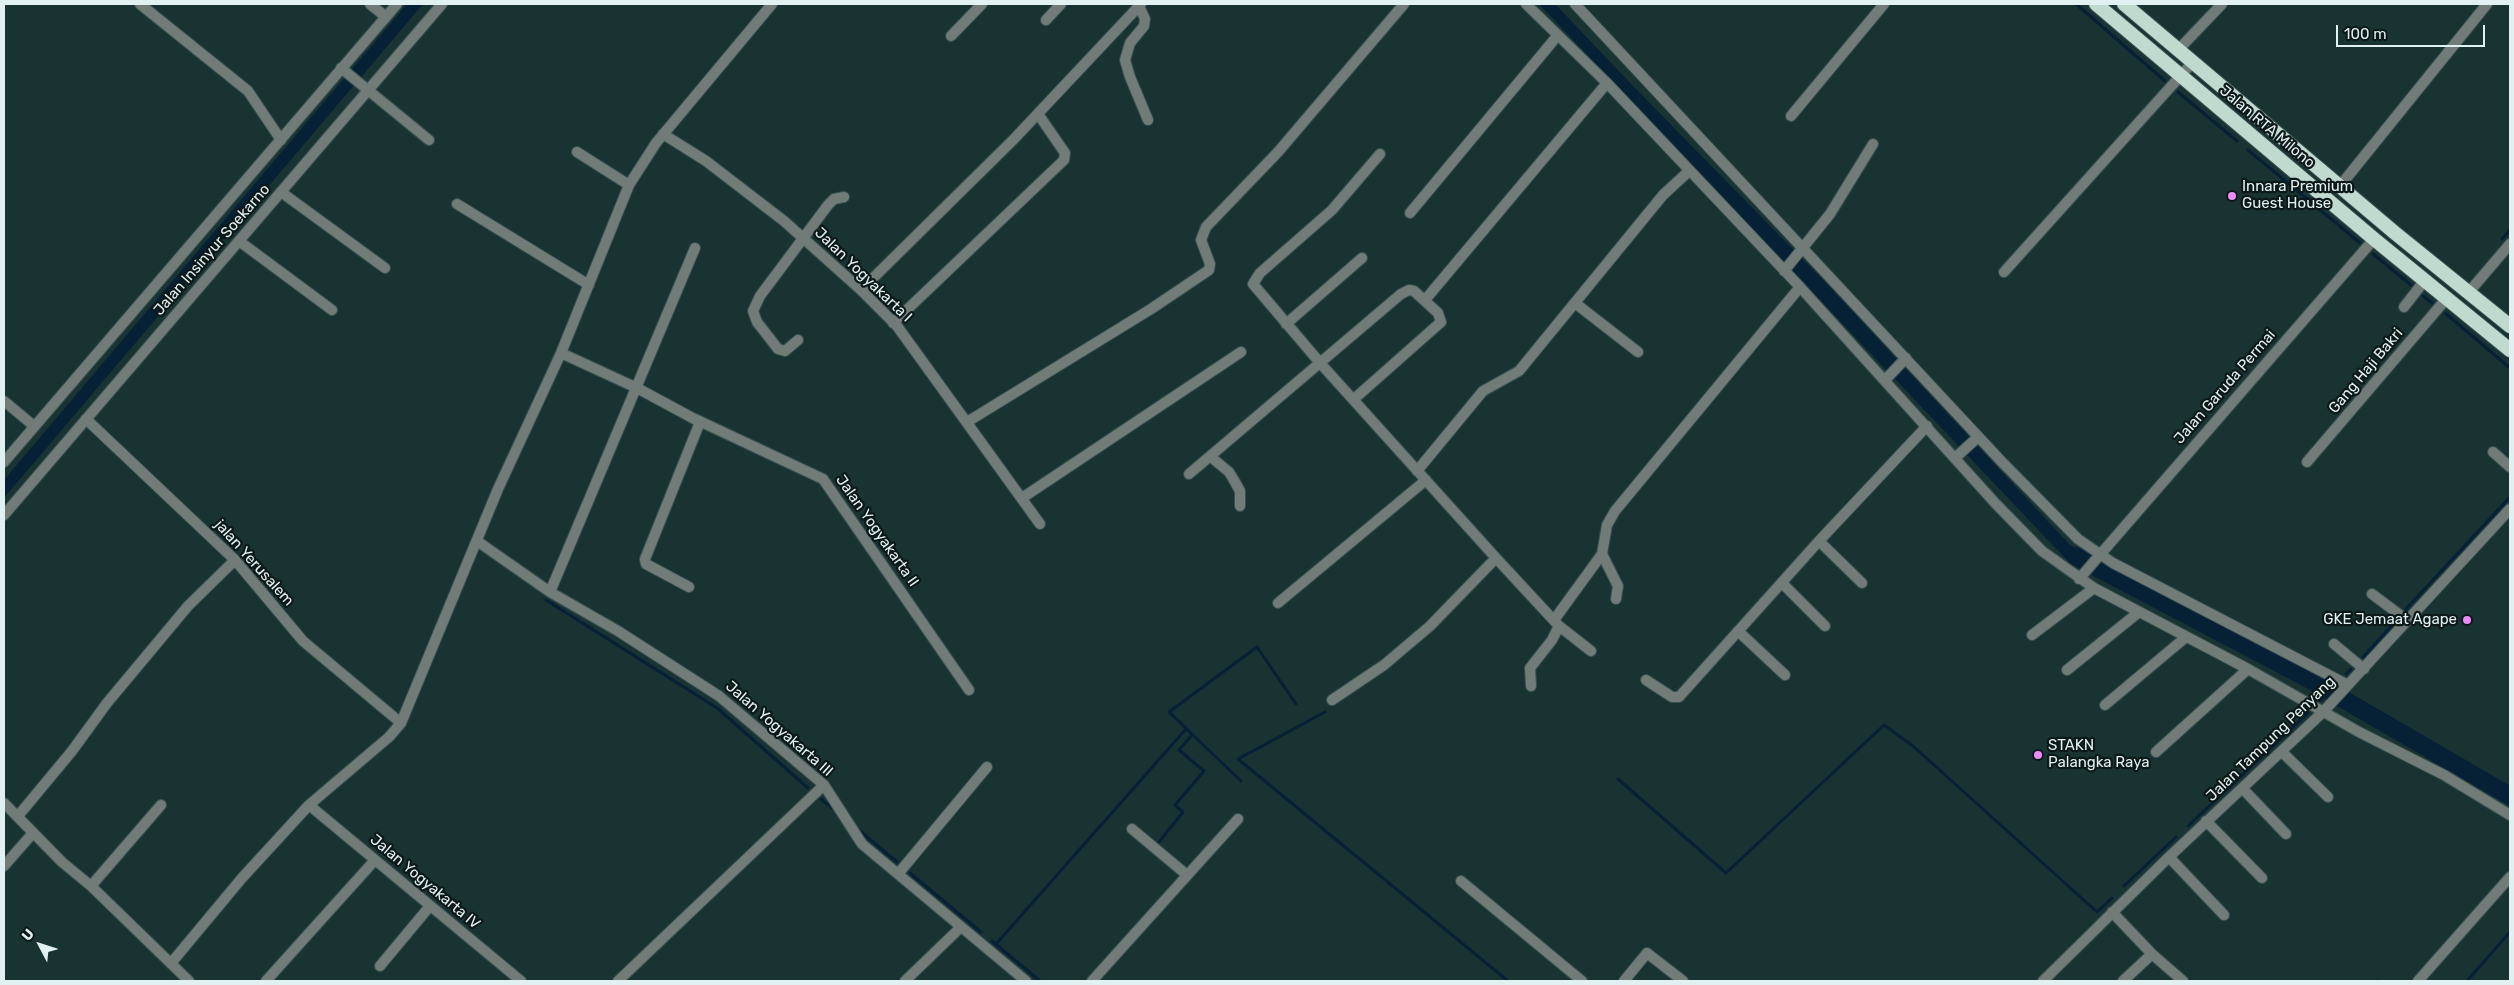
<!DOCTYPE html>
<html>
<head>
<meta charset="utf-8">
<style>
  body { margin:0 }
  #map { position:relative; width:2514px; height:985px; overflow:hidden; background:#193333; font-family:Rubik,sans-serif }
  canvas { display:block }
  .frame { position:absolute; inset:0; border:5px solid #e1f0f0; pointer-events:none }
  .north { position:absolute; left:15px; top:920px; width:50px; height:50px; -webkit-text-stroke:4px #0d1818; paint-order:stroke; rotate:310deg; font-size:14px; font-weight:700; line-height:20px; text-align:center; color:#e1f0f0 }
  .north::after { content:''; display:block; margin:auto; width:18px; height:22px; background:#e1f0f0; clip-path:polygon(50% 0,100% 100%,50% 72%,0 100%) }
  .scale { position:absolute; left:2336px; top:25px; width:149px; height:22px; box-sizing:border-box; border:2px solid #e1f0f0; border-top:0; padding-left:6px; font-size:15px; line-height:18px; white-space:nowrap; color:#e1f0f0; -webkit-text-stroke:4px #0d1818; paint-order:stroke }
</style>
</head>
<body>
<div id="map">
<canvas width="2514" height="985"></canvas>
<div class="frame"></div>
<div class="north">U</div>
<div class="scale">100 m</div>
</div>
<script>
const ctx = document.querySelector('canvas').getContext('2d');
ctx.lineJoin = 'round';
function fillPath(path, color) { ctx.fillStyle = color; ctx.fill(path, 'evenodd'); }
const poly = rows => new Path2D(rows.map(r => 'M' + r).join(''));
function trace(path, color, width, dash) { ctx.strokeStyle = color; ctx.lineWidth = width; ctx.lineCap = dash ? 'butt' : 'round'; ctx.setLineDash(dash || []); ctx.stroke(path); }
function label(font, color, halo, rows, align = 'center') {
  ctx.font = font + ' Rubik,sans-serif'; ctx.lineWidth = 4.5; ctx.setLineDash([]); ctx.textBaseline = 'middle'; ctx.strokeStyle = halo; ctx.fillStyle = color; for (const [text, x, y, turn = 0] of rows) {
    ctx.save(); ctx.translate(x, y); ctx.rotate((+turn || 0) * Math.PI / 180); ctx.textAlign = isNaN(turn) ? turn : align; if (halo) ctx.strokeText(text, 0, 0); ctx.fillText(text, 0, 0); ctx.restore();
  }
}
const water = poly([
  [407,4,423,4,4,498,4,480],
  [1539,4,1555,4,1636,89,1826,283,2069,544,2099,564,2092,575,2065,558]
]);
const stream = poly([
  [2076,4,2165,81],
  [2178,92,2237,141],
  [2248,150,2360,243],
  [2502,239,2510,230],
  [2373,254,2411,285],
  [2423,296,2432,303],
  [2445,313,2510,368],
  [546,600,717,708,808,788],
  [2406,609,2510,497],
  [2363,657,2395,622],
  [2346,674,2351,669],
  [2320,701,2335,687],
  [1325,712,1238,759,1508,981],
  [1618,779,1726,873,1884,725,1913,746,2097,912,2112,898],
  [1241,781,1169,712,1257,647,1296,704],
  [821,799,832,808],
  [2188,826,2308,713],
  [860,831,897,862],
  [1159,842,1183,812,1175,805,1204,771,1179,750,1192,735],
  [910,873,981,932],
  [2124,886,2176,837],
  [992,941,1040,981],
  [996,944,1186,729],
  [2377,981,2378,981],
  [2467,981,2510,932]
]);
const river = poly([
  [2075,556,2305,677,2510,796]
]);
const minor = poly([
  [140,4,248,91,281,140],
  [370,4,386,17],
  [1526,4,1607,83,1800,287,1996,504,2042,551,2094,588,2248,669,2359,732,2444,775,2510,815],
  [1575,4,2002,462,2078,539,2113,563,2348,685],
  [1139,6,1145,19,1144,26,1130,43,1125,60,1130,77,1148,120],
  [1046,20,1061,4],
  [951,36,982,4],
  [2179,49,2222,4],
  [341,68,429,140],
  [1791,116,1884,4],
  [663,134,706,161,784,221,861,290,897,326,1040,524],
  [577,152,629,185],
  [1380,154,1332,210,1260,273,1253,284,1321,364,1496,558,1559,626,1552,640,1530,668,1531,686],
  [2340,186,2487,4],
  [281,192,385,268],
  [457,204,589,285],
  [1410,213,1558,35],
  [239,241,332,310],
  [1784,271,1830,214,1873,144],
  [2004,272,2193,62],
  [861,290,1014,139,1141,4],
  [2469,292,2510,244],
  [1425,300,1607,83],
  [1575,303,1638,352],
  [2404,307,2425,280],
  [893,323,1064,160,1065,153,1038,114],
  [1286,324,1362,258],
  [798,340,785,351,778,349,757,322,753,311,760,296,828,205,834,199,844,197],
  [561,353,637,388,700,422,645,559,646,564,689,587],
  [1885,380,1906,358],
  [4,401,34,426],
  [86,419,235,560,303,641,401,723],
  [695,419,823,479,969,690],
  [967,422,1151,309,1209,270,1210,264,1201,240,1206,227,1278,152,1404,4],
  [2493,452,2510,467],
  [1211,457,1229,472,1235,482,1240,491,1240,506],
  [1955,458,1978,437],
  [2307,462,2447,298],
  [1417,471,1483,391,1519,371,1663,195,1689,171],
  [1189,474,1401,294,1409,290,1414,291,1438,313,1441,322,1354,399],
  [1022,498,1241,352],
  [477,541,550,592,618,631,719,696,824,785,862,844,1026,981],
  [1819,541,1862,583],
  [1602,554,1618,586,1616,599],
  [2079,579,2374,239],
  [1782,583,1825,626],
  [550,592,695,248],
  [2372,594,2408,621],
  [1278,603,1426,480],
  [1554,620,1602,554,1607,525,1615,511,1800,287],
  [1559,626,1591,651],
  [1738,631,1785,675],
  [2032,635,2094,588],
  [2334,644,2364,669],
  [2067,670,2139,612],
  [1646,680,1672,697,1679,697,1819,541,1927,426],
  [1332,700,1384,665,1430,626,1496,558],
  [2105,705,2186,637],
  [2156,752,2248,669],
  [2282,752,2328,797],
  [2243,789,2286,834],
  [4,803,62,862,91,886,189,981],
  [309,805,521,981],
  [18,816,72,751,107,703,188,606,235,560],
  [2206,821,2262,878],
  [1132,829,1187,875],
  [2169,857,2224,915],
  [4,866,33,833],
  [898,874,987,767],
  [1461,881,1582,981],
  [91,886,161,805],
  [2112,912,2152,954,2123,981],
  [2152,954,2183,981],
  [172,962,242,878,309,805,389,737,401,723,498,489,561,353,629,185,656,143,772,4],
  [380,966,430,906],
  [266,981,375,860],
  [618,981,824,785],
  [905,981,961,927],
  [1092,981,1238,819],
  [1624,981,1647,953,1683,981],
  [2043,981,2169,857,2323,712,2510,509],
  [2418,981,2510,877]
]);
const tertiary = poly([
  [4,462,397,4],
  [4,515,442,4]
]);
const trunk = poly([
  [2096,4,2374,239,2510,350],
  [2124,4,2395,233,2510,326]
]);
const markers = [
  [2232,196,5,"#ec8cfa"],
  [2467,620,5,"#ec8cfa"],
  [2038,755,5,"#ec8cfa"]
];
const streetNames = [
  ["Jalan RTA Milono",2267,127,40],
  ["Jalan Insinyur Soekarno",212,250,-49],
  ["Jalan Yogyakarta I",863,275,44],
  ["Gang Haji Bakri",2366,371,-50],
  ["Jalan Garuda Permai",2225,387,-49],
  ["Jalan Yogyakarta II",877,531,55],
  ["jalan Yerusalem",254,563,48],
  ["Jalan Yogyakarta III",779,729,41],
  ["Jalan Tampung Penyang",2271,739,-44],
  ["Jalan Yogyakarta IV",425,882,40]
];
const poiNames = [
  ["Innara Premium",2242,187],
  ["Guest House",2242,204],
  ["GKE Jemaat Agape",2457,620,"right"],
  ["STAKN",2048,746],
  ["Palangka Raya",2048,763]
];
fillPath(water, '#062036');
trace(stream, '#062036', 3);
trace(river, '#062036', 18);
trace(minor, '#395151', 12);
trace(tertiary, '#395151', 12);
trace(trunk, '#395151', 16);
trace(minor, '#717c78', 10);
trace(tertiary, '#717c78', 10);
trace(trunk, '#c1dad0', 14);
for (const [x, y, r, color] of markers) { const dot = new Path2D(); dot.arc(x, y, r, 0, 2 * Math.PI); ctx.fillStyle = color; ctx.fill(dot); trace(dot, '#0d1818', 2); }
label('15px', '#e1f0f0', '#0d1818', streetNames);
label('15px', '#e1f0f0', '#0d1818', poiNames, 'left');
</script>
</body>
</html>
